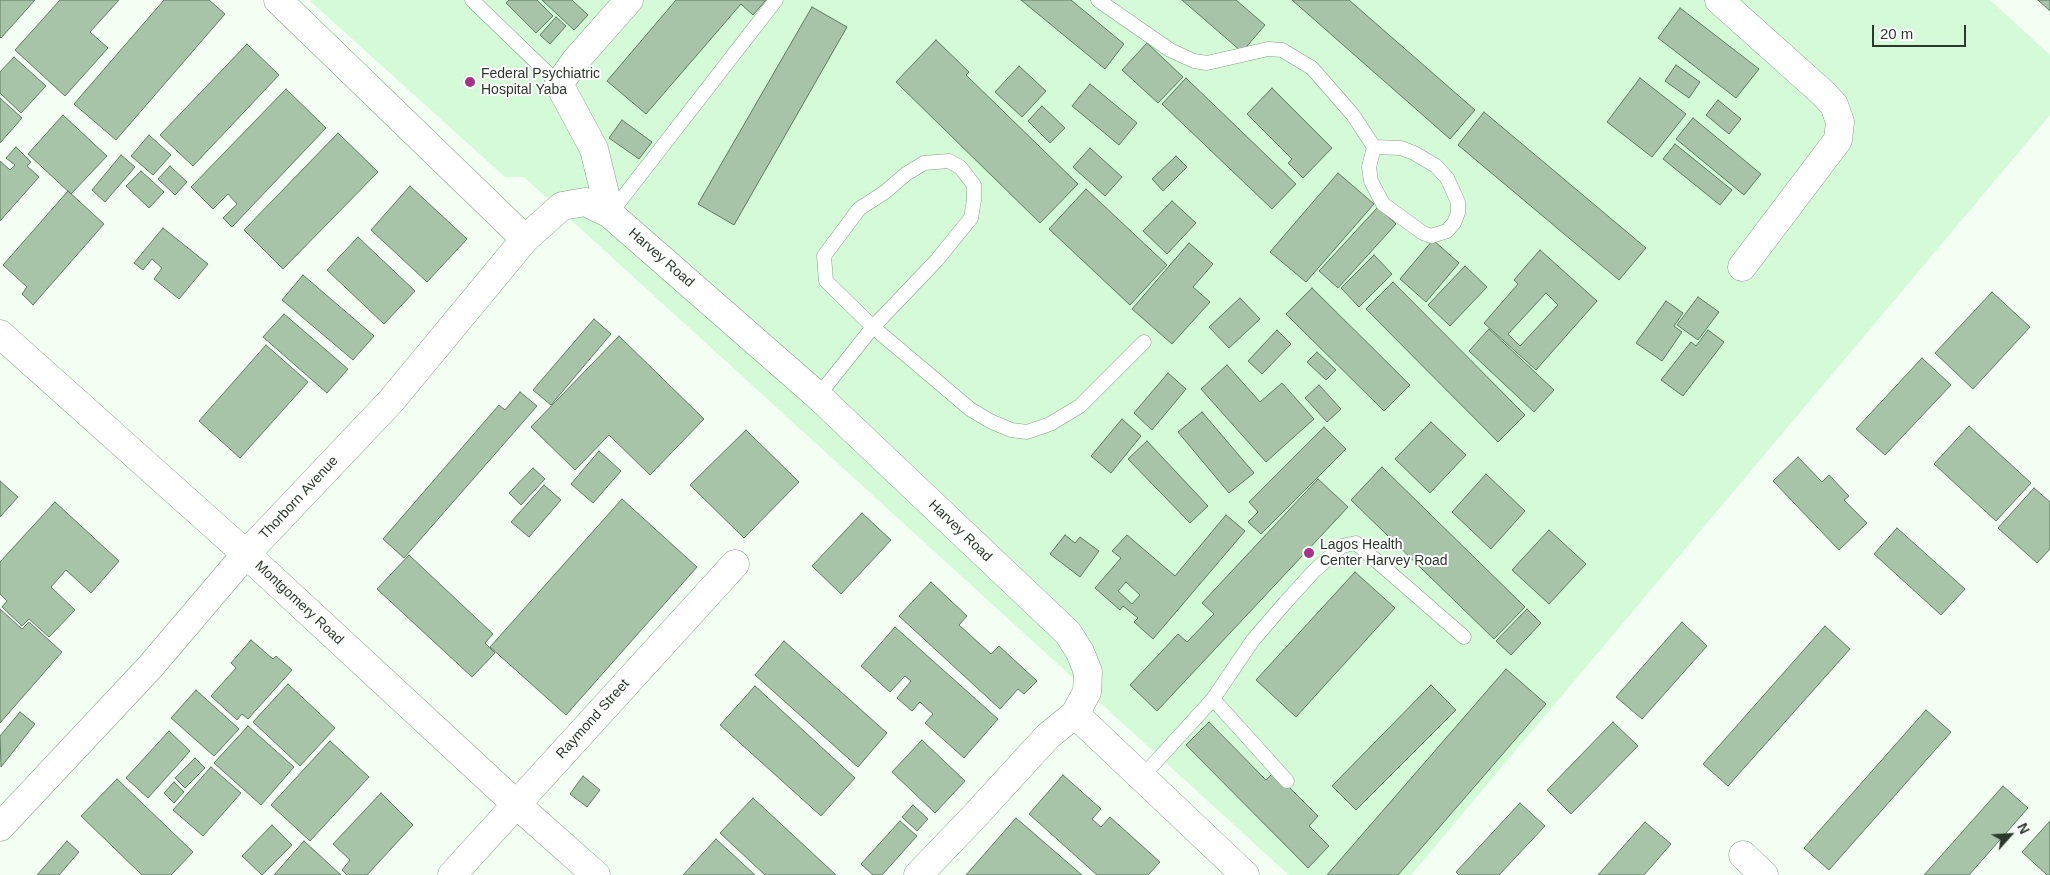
<!DOCTYPE html>
<html>
<head>
<meta charset="utf-8">
<style>
  body { margin:0 }
  #map { position:relative; width:2050px; height:875px; overflow:hidden; background:#f3fff3; font-family:Arial,sans-serif }
  canvas { display:block }
  .north { position:absolute; left:1985px; top:810px; width:50px; height:50px; -webkit-text-stroke:4px #fff; paint-order:stroke; rotate:64deg; font-size:14px; font-weight:700; line-height:20px; text-align:center; color:#2c382d }
  .north::after { content:''; display:block; margin:auto; width:18px; height:22px; background:#2c382d; clip-path:polygon(50% 0,100% 100%,50% 72%,0 100%) }
  .scale { position:absolute; left:1872px; top:25px; width:94px; height:22px; box-sizing:border-box; border:2px solid #2c382d; border-top:0; padding-left:6px; font-size:15px; line-height:18px; white-space:nowrap; color:#2c382d; -webkit-text-stroke:4px #fff; paint-order:stroke }
</style>
</head>
<body>
<div id="map">
<canvas width="2050" height="875"></canvas>
<div class="north">N</div>
<div class="scale">20 m</div>
</div>
<script>
const ctx = document.querySelector('canvas').getContext('2d');
ctx.lineJoin = 'round';
function fillPath(path, color) { ctx.fillStyle = color; ctx.fill(path, 'evenodd'); }
const poly = rows => new Path2D(rows.map(r => 'M' + r).join(''));
function trace(path, color, width, dash) { ctx.strokeStyle = color; ctx.lineWidth = width; ctx.lineCap = dash ? 'butt' : 'round'; ctx.setLineDash(dash || []); ctx.stroke(path); }
function label(font, color, halo, rows, align = 'center') {
  ctx.font = font + ' Arial,sans-serif'; ctx.lineWidth = 4; ctx.setLineDash([]); ctx.textBaseline = 'middle'; ctx.strokeStyle = halo; ctx.fillStyle = color; for (const [text, x, y, turn = 0] of rows) {
    ctx.save(); ctx.translate(x, y); ctx.rotate((+turn || 0) * Math.PI / 180); ctx.textAlign = isNaN(turn) ? turn : align; if (halo) ctx.strokeText(text, 0, 0); ctx.fillText(text, 0, 0); ctx.restore();
  }
}
const built = poly([
  [309,0,1990,0,2050,55,2050,115,1411,875,1289,875,524,177,505,177]
]);
const building = poly([
  [0,0,35,0,1,38,0,37,0,0],
  [60,0,119,0,90,32,108,48,65,96,15,50,60,0],
  [164,0,209,0,225,14,116,140,74,104,164,0],
  [509,0,537,0,553,16,536,33,506,3,509,0],
  [542,0,572,0,588,15,574,30,542,0],
  [676,0,766,0,753,15,741,4,646,114,607,81,676,0],
  [1021,0,1071,0,1124,44,1105,69,1021,0],
  [1182,0,1236,0,1265,25,1242,52,1182,0],
  [1292,0,1349,0,1475,110,1450,139,1292,0],
  [2038,0,2050,0,2050,11,2038,0],
  [812,7,847,27,734,225,698,204,812,7],
  [1680,8,1759,69,1736,98,1658,38,1680,8],
  [556,17,566,26,550,44,540,35,556,17],
  [936,40,969,72,966,75,1078,184,1040,223,896,82,936,40],
  [1147,43,1183,77,1158,103,1122,70,1147,43],
  [247,44,279,75,193,166,160,135,247,44],
  [14,57,46,86,21,113,0,93,0,72,14,57],
  [1676,65,1700,82,1689,98,1665,81,1676,65],
  [1019,66,1046,91,1022,117,995,92,1019,66],
  [1186,78,1296,184,1272,209,1162,104,1186,78],
  [1640,78,1686,114,1652,157,1607,122,1640,78],
  [1090,84,1137,123,1119,145,1072,106,1090,84],
  [1272,88,1332,148,1303,178,1288,163,1292,159,1247,114,1272,88],
  [286,89,326,128,232,227,223,218,237,204,228,194,213,209,191,187,286,89],
  [0,98,22,118,0,143,0,98],
  [1718,100,1741,119,1729,134,1706,115,1718,100],
  [1042,106,1065,128,1050,143,1028,121,1042,106],
  [1484,112,1646,248,1619,280,1458,145,1484,112],
  [63,115,107,156,71,194,28,154,63,115],
  [1693,118,1761,174,1744,195,1676,139,1693,118],
  [622,120,652,142,639,159,609,138,622,120],
  [338,133,378,172,283,269,244,230,338,133],
  [149,135,171,155,153,175,131,156,149,135],
  [1675,144,1732,190,1720,205,1663,159,1675,144],
  [16,147,31,162,27,166,39,177,0,221,0,161,10,170,15,165,6,158,16,147],
  [1090,148,1122,177,1105,196,1073,167,1090,148],
  [121,155,135,167,105,202,92,190,121,155],
  [1176,156,1187,167,1163,191,1152,179,1176,156],
  [170,166,187,182,175,195,158,179,170,166],
  [141,171,164,192,149,208,126,186,141,171],
  [1338,173,1374,204,1306,282,1270,252,1338,173],
  [410,186,467,239,427,282,371,230,410,186],
  [1086,189,1167,265,1130,305,1049,229,1086,189],
  [68,191,104,224,33,305,22,294,27,287,3,265,68,191],
  [1172,201,1196,223,1167,254,1143,231,1172,201],
  [1378,207,1396,224,1338,288,1319,271,1378,207],
  [163,228,208,264,179,299,154,279,162,268,152,259,143,270,134,263,163,228],
  [358,237,415,291,384,324,327,270,358,237],
  [1433,240,1459,263,1426,302,1400,279,1433,240],
  [1189,243,1213,264,1193,287,1210,302,1172,344,1132,309,1189,243],
  [1540,250,1597,301,1536,370,1484,323,1518,284,1514,280,1540,250],
  [1546,293,1558,305,1520,346,1508,334,1546,293],
  [1374,255,1392,274,1359,307,1341,288,1374,255],
  [1465,266,1487,287,1450,326,1428,305,1465,266],
  [303,275,374,336,353,360,282,300,303,275],
  [1393,282,1525,415,1498,442,1366,309,1393,282],
  [1312,288,1410,385,1384,411,1286,314,1312,288],
  [1992,292,2030,327,1973,389,1935,353,1992,292],
  [1698,297,1719,312,1698,340,1677,325,1698,297],
  [1240,298,1260,319,1229,348,1209,327,1240,298],
  [1666,301,1683,313,1674,326,1682,332,1662,361,1636,343,1666,301],
  [284,314,348,369,327,393,263,337,284,314],
  [594,319,611,334,551,405,533,390,594,319],
  [1489,329,1554,390,1534,412,1469,351,1489,329],
  [1277,330,1291,344,1262,374,1248,361,1277,330],
  [1708,330,1724,342,1683,396,1661,380,1691,342,1696,346,1708,330],
  [619,336,704,419,650,475,609,435,575,470,531,427,619,336],
  [266,345,308,382,240,458,199,421,266,345],
  [1317,352,1336,370,1326,380,1307,362,1317,352],
  [1922,358,1951,385,1885,455,1856,429,1922,358],
  [1227,365,1260,402,1282,383,1314,419,1266,462,1201,389,1227,365],
  [1168,373,1186,389,1152,430,1134,413,1168,373],
  [1319,385,1341,409,1327,422,1305,398,1319,385],
  [520,392,537,406,404,558,383,539,499,405,505,410,520,392],
  [1202,412,1254,473,1229,493,1178,432,1202,412],
  [1122,419,1141,436,1111,473,1091,456,1122,419],
  [1431,422,1466,455,1430,493,1395,459,1431,422],
  [1969,426,2031,483,1996,521,1934,464,1969,426],
  [1324,427,1346,449,1261,534,1248,522,1258,512,1249,502,1324,427],
  [746,430,799,482,744,538,690,485,746,430],
  [1147,441,1208,506,1190,523,1128,459,1147,441],
  [599,451,621,471,593,503,571,484,599,451],
  [1798,457,1822,482,1829,475,1849,496,1844,500,1867,523,1839,550,1773,481,1798,457],
  [1382,467,1525,607,1494,639,1351,500,1382,467],
  [533,468,545,479,521,505,509,493,533,468],
  [1486,474,1525,511,1491,549,1452,512,1486,474],
  [1318,479,1348,507,1157,711,1130,685,1178,634,1187,642,1214,614,1202,603,1318,479],
  [0,481,18,497,0,517,0,481],
  [544,485,561,500,529,537,511,522,544,485],
  [2034,488,2050,502,2050,549,2037,563,1998,528,2034,488],
  [622,499,697,567,566,715,490,647,622,499],
  [55,502,119,561,91,593,66,570,51,587,75,610,49,637,29,619,22,626,2,607,7,601,0,594,0,562,55,502],
  [862,513,891,540,841,594,812,566,862,513],
  [1226,515,1245,531,1153,639,1134,622,1138,618,1123,606,1120,610,1095,588,1121,558,1112,551,1127,535,1175,576,1226,515],
  [1126,582,1140,595,1132,604,1118,591,1126,582],
  [1897,528,1965,589,1941,615,1874,554,1897,528],
  [1549,530,1586,564,1549,604,1512,570,1549,530],
  [1065,535,1075,543,1080,537,1099,551,1080,577,1050,554,1065,535],
  [409,555,493,634,485,643,495,653,472,677,377,589,409,555],
  [1355,572,1395,608,1296,717,1256,680,1355,572],
  [931,582,967,616,959,625,991,654,999,646,1037,681,1024,694,1018,689,1000,709,899,616,931,582],
  [0,609,22,629,29,622,62,652,0,723,0,609],
  [1527,609,1541,623,1511,655,1496,641,1527,609],
  [1682,622,1707,646,1642,719,1616,697,1682,622],
  [1825,626,1850,649,1728,786,1703,764,1825,626],
  [895,627,998,719,964,758,925,723,933,714,920,702,912,711,897,698,911,681,905,676,890,692,861,666,895,627],
  [251,640,273,659,276,656,292,670,248,719,242,714,237,720,211,696,236,668,231,663,251,640],
  [784,641,887,733,858,767,755,675,784,641],
  [1506,669,1546,704,1398,875,1327,875,1506,669],
  [288,684,335,728,300,766,253,722,288,684],
  [1431,685,1456,710,1356,810,1332,786,1431,685],
  [755,686,855,778,821,816,720,725,755,686],
  [196,690,239,729,214,756,171,718,196,690],
  [1926,710,1951,732,1829,870,1804,848,1926,710],
  [20,712,35,724,1,767,0,736,20,712],
  [1209,722,1266,780,1274,772,1318,816,1309,826,1329,846,1308,868,1186,745,1209,722],
  [1613,722,1638,746,1571,814,1547,790,1613,722],
  [248,726,294,767,261,805,214,763,248,726],
  [169,731,190,751,148,798,126,778,169,731],
  [922,740,965,781,935,813,892,772,922,740],
  [330,741,369,777,310,841,271,805,330,741],
  [195,758,205,768,185,788,175,778,195,758],
  [211,767,241,793,203,836,173,810,211,767],
  [1063,775,1101,809,1092,819,1101,827,1110,817,1160,862,1148,875,1097,875,1029,814,1063,775],
  [583,776,600,790,587,807,570,794,583,776],
  [117,779,193,852,171,875,142,875,81,816,117,779],
  [174,782,184,792,174,803,164,793,174,782],
  [2003,786,2028,808,1969,875,1924,875,2003,786],
  [381,793,413,825,367,875,347,875,342,870,350,860,333,844,381,793],
  [753,798,836,875,765,875,720,833,753,798],
  [1520,803,1545,826,1499,875,1459,875,1456,872,1520,803],
  [913,805,928,819,917,831,902,817,913,805],
  [1016,818,1082,875,966,875,1016,818],
  [900,821,917,836,882,875,873,875,861,864,900,821],
  [2050,821,2050,875,2047,875,2022,852,2050,821],
  [1645,822,1671,844,1644,875,1598,875,1645,822],
  [272,825,292,845,262,875,242,856,272,825],
  [716,839,755,875,683,875,716,839],
  [67,841,79,852,59,875,37,875,67,841],
  [304,841,341,875,274,875,304,841]
]);
const service = poly([
  [472,0,559,84],
  [1098,0,1170,50,1194,61,1207,63,1268,49,1282,50,1312,68,1353,115,1374,147,1369,167,1371,181,1383,204,1423,233,1431,236,1447,231,1454,223,1458,213,1458,202,1447,178,1436,166,1414,153,1401,148,1374,147],
  [610,214,776,0],
  [818,396,873,327,826,281,824,256,859,209,885,192,906,174,924,163,949,161,960,167,974,185,974,200,971,218,937,260,873,327,970,409,990,421,1011,430,1027,432,1050,424,1080,406,1144,342],
  [1213,699,1287,781],
  [1141,778,1213,699,1253,640,1285,603,1314,571,1342,546,1356,543,1464,637]
]);
const minor = poly([
  [278,0,525,239],
  [1719,0,1824,94,1834,105,1840,122,1838,140,1742,267],
  [610,214,594,149,559,84,576,60,629,0],
  [0,334,246,554,516,804,596,875],
  [0,827,150,667,246,554,391,401,525,239,562,206,585,202,610,214,818,396,1068,633,1080,652,1088,672,1087,692,1075,714,1245,875],
  [1743,855,1764,875],
  [452,875,735,564],
  [918,875,971,820,1048,736,1075,714]
]);
const markers = [
  [470,82,6,"#a7318a"],
  [1309,553,6,"#a7318a"]
];
const poiNames = [
  ["Federal Psychiatric",481,74],
  ["Hospital Yaba",481,90],
  ["Lagos Health",1320,545],
  ["Center Harvey Road",1320,561]
];
const streetNames = [
  ["Harvey Road",661,258,41],
  ["Thorborn Avenue",299,498,-47],
  ["Harvey Road",960,531,44],
  ["Montgomery Road",299,603,43],
  ["Raymond Street",593,719,-48]
];
fillPath(built, '#d5fad8');
fillPath(building, '#a7c4a9');
trace(building, '#5f7b62', 1);
trace(service, '#85a288', 15);
trace(minor, '#85a288', 29);
trace(service, '#fff', 14);
trace(minor, '#fff', 28);
for (const [x, y, r, color] of markers) { const dot = new Path2D(); dot.arc(x, y, r, 0, 2 * Math.PI); ctx.fillStyle = color; ctx.fill(dot); trace(dot, '#fff', 2); }
label('14px', '#2c382d', '#fff', poiNames, 'left');
label('14px', '#2c382d', '#fff', streetNames);
</script>
</body>
</html>
